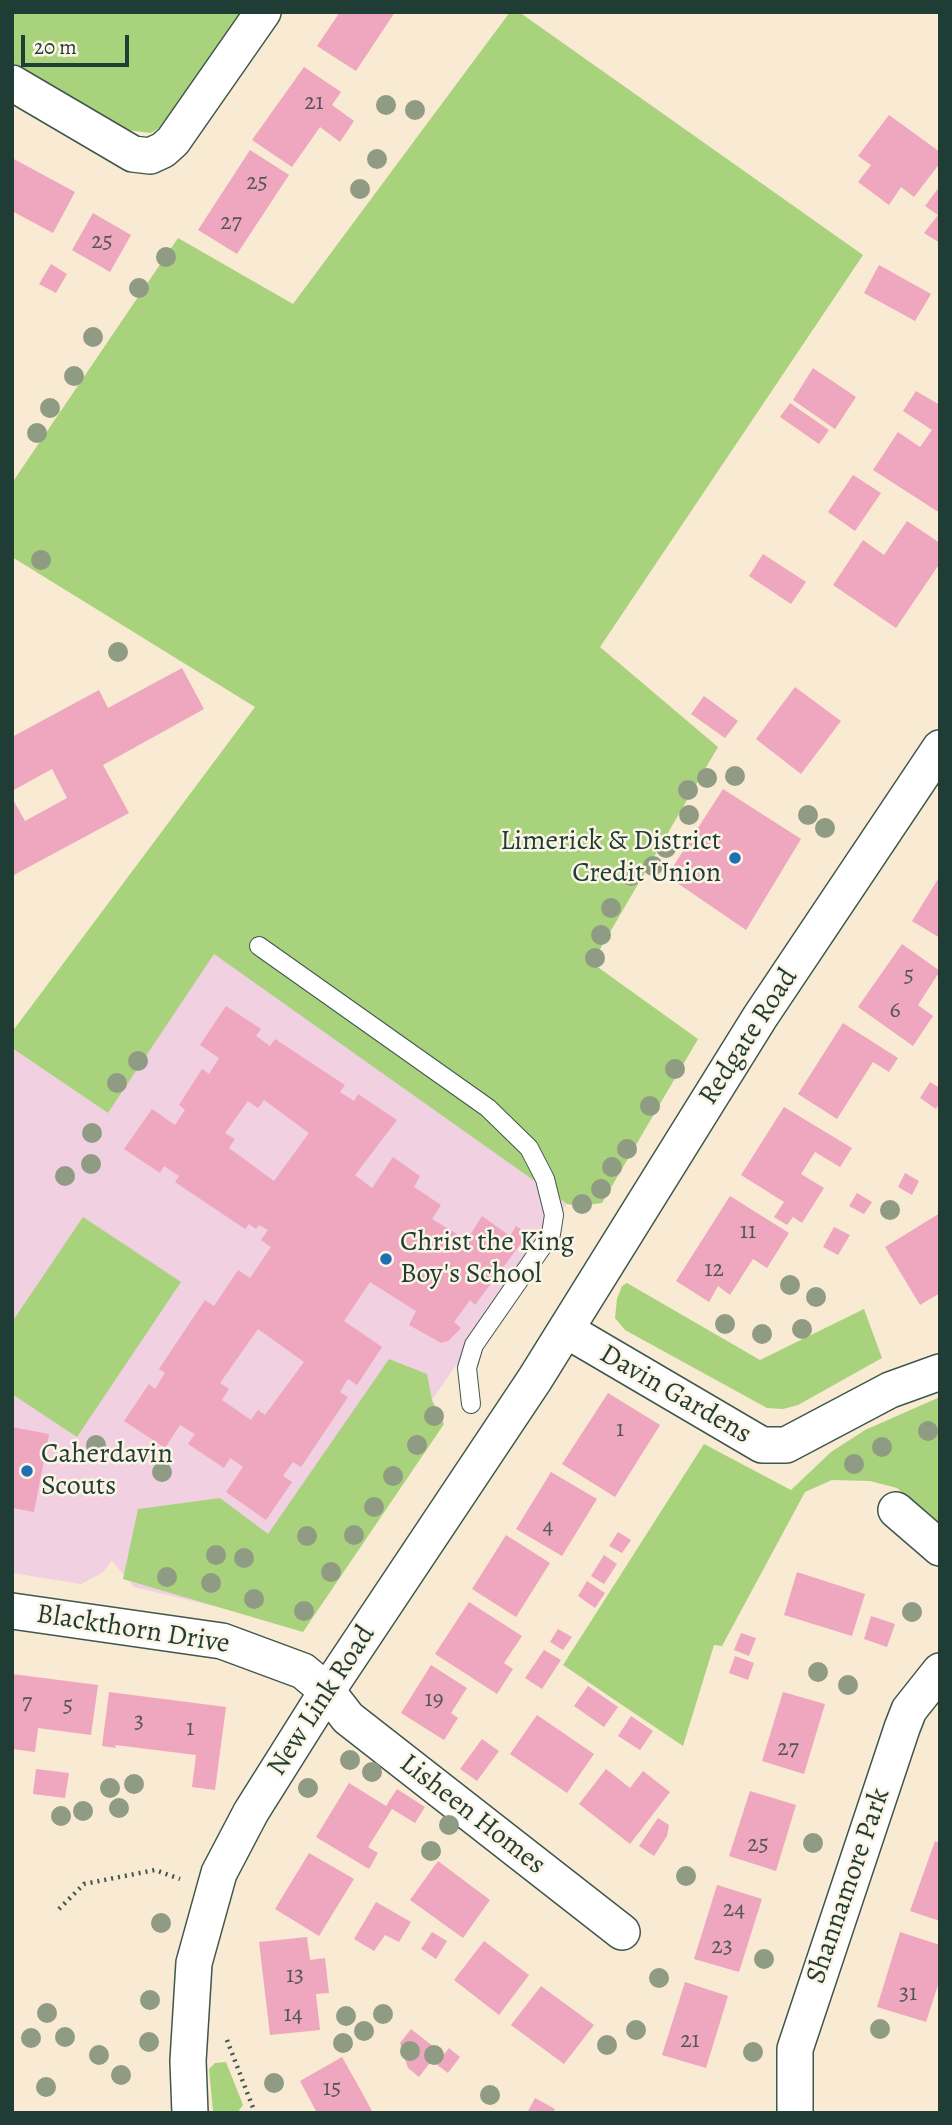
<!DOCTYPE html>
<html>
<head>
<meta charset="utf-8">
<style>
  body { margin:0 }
  #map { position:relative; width:952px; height:2125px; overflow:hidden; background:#f8ead3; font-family:Alegreya,serif }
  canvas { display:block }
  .frame { position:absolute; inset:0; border:14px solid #1f3d34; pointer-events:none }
  .scale { position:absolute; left:21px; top:35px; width:108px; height:32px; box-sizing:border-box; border:4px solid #1f3d34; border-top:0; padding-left:9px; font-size:21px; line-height:24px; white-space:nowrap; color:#1f3d34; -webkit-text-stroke:5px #fcf5e5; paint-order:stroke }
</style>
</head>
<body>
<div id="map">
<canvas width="952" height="2125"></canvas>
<div class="frame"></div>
<div class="scale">20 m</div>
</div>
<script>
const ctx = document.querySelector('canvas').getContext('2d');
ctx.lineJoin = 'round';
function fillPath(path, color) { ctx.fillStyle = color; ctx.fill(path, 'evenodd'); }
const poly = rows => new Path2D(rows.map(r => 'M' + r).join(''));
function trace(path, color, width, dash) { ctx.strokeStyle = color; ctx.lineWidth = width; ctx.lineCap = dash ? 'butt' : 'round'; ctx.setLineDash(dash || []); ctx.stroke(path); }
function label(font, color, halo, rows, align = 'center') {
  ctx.font = font + ' Alegreya,serif'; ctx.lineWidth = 5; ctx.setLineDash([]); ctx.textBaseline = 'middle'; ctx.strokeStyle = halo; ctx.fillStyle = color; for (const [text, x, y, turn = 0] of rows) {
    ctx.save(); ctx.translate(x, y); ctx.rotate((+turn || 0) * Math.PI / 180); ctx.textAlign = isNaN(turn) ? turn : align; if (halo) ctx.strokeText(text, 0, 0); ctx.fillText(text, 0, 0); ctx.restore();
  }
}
const built = poly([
  [214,953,567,1204,279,1622,134,1587,112,1561,102,1573,81,1584,12,1573,12,1048,108,1113]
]);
const green = poly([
  [12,12,241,12,160,127,151,133,127,130,12,62],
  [510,12,519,12,863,255,600,647,718,747,592,963,698,1039,602,1203,579,1206,567,1204,214,954,108,1113,12,1048,12,1032,255,707,12,557,12,483,178,238,293,304],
  [83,1217,181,1282,77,1437,12,1394,12,1322],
  [627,1283,760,1360,864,1309,882,1358,798,1405,783,1409,767,1408,625,1330,615,1318,617,1299,622,1286],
  [389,1359,427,1374,432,1400,444,1424,303,1632,123,1579,138,1509,220,1498,268,1534],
  [940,1397,940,1526,897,1488,870,1481,832,1480,805,1492,722,1646,714,1645,683,1746,563,1665,704,1444,791,1490,831,1452,865,1430],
  [226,2062,243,2105,237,2113,216,2113,213,2111,209,2069,215,2063]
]);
const building = poly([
  [340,12,395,12,356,71,317,46],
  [304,67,341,92,332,105,354,121,340,142,320,127,292,167,252,140],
  [889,115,940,152,940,163,914,197,901,187,889,205,858,182,871,165,858,156],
  [250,150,289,175,237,254,198,230],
  [12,158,75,192,53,233,12,211],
  [940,186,940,243,924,233,938,215,925,206],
  [93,213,131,235,110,272,72,250],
  [51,264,67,274,56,293,39,284],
  [879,265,931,294,915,321,864,293],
  [813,368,856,397,835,429,793,400],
  [916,391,940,405,940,513,873,470,898,432,920,447,932,430,903,411],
  [790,403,829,430,819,444,780,417],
  [853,475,881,493,855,531,828,512],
  [907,521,940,543,940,563,896,628,833,585,863,540,884,555],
  [763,554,806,582,791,604,749,576],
  [182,668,204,709,103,765,129,813,12,876,12,798,25,821,67,798,52,769,12,791,12,737,99,690,108,708],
  [795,687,841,721,801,774,756,739],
  [704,696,738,721,725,738,691,714],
  [723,789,801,839,746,930,667,876],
  [940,876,940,938,912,921],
  [902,944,940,971,918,1005,933,1016,913,1046,858,1007],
  [226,1006,261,1029,256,1036,270,1046,275,1039,345,1085,340,1092,354,1101,358,1094,397,1120,355,1175,372,1188,393,1157,420,1176,414,1187,441,1205,432,1219,467,1240,482,1216,510,1236,516,1226,528,1234,475,1305,470,1300,454,1322,461,1328,448,1341,441,1343,409,1325,416,1311,370,1282,344,1321,382,1347,357,1385,348,1379,340,1392,348,1397,301,1467,293,1462,283,1476,292,1482,266,1520,226,1492,243,1467,230,1458,224,1468,188,1444,195,1434,180,1425,165,1448,124,1421,149,1384,155,1389,165,1373,159,1369,205,1300,214,1306,238,1270,250,1278,271,1247,261,1240,268,1230,259,1225,256,1229,249,1224,245,1229,175,1182,179,1176,164,1166,160,1173,124,1149,152,1109,175,1125,185,1110,179,1105,202,1069,209,1074,219,1058,200,1045],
  [264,1100,309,1133,274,1181,229,1148,235,1139,225,1133,248,1101,258,1108],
  [258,1329,304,1362,265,1415,258,1410,251,1420,222,1400,229,1389,220,1383],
  [843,1023,898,1058,889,1072,873,1062,837,1119,798,1094],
  [930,1082,940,1088,940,1102,936,1109,920,1098],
  [784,1107,852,1148,840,1167,815,1152,801,1174,824,1188,802,1223,793,1217,787,1225,774,1217,784,1202,741,1175],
  [905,1173,919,1181,912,1195,898,1187],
  [857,1193,872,1202,864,1214,849,1206],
  [730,1196,789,1233,767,1268,753,1259,730,1295,718,1286,709,1302,676,1281],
  [940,1213,940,1293,920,1305,885,1247],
  [834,1227,850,1235,838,1255,823,1247],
  [608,1393,660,1425,615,1497,562,1464],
  [12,1427,49,1434,34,1512,12,1508],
  [551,1472,597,1499,562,1556,516,1529],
  [618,1532,631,1540,622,1553,609,1546],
  [506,1535,550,1563,516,1617,472,1589],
  [604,1555,617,1564,604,1584,591,1576],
  [797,1572,865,1594,852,1636,784,1615],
  [587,1581,605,1593,595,1608,578,1596],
  [469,1602,522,1636,504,1663,513,1669,497,1694,435,1654],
  [871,1616,895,1624,887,1647,864,1639],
  [558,1629,572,1637,563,1650,550,1642],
  [741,1633,756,1638,749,1656,734,1650],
  [544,1650,561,1660,542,1689,525,1678],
  [735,1656,754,1663,748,1680,729,1673],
  [431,1665,467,1688,451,1713,458,1718,444,1740,401,1713],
  [12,1674,98,1685,91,1735,38,1728,35,1752,12,1749],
  [588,1686,618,1707,604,1727,574,1706],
  [109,1692,226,1707,215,1790,192,1787,196,1755,115,1745,116,1748,102,1746],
  [783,1692,825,1704,804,1774,762,1761],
  [537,1715,594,1754,567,1793,510,1754],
  [631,1716,653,1731,640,1750,618,1736],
  [482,1739,499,1751,477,1781,460,1769],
  [36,1769,69,1773,65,1798,33,1794],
  [606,1769,630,1788,643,1771,670,1792,630,1844,579,1804],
  [349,1783,386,1806,397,1789,425,1807,415,1823,392,1809,368,1847,378,1853,369,1869,316,1837],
  [750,1791,796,1805,776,1871,729,1856],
  [658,1818,669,1825,667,1836,654,1856,639,1846],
  [935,1841,940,1843,940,1921,910,1911],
  [309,1853,354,1879,319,1936,275,1909],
  [438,1861,490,1900,463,1938,410,1900],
  [717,1885,762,1899,739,1972,694,1959],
  [376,1902,411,1922,399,1942,385,1935,374,1951,354,1939],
  [432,1932,447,1941,436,1959,421,1949],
  [900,1932,940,1945,940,1979,926,2022,877,2007],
  [307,1937,310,1960,325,1958,329,1993,316,1994,320,2030,270,2035,259,1942],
  [484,1941,529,1975,499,2015,454,1980],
  [685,1982,728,1996,706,2068,662,2055],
  [541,1986,594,2025,564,2064,511,2025],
  [411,2029,439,2051,419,2077,408,2068,400,2043],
  [449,2048,460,2057,448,2073,436,2064],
  [342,2057,364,2096,373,2113,317,2113,300,2081],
  [535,2098,555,2109,553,2113,527,2113]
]);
const path = poly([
  [59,1909,84,1884,155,1870,180,1879],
  [227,2040,255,2113]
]);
const service = poly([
  [259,946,488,1108,529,1148,545,1179,554,1215,551,1234,474,1345,467,1368,471,1404]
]);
const minor = poly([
  [12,83,133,154,150,156,163,150,173,141,263,12],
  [566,1330,762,1445,786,1445,890,1390,940,1372],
  [896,1510,940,1548],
  [12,1611,222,1641,303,1671,327,1691,348,1718,622,1932],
  [190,2113,188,2061,194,1963,219,1873,251,1812,327,1691,535,1379,760,1017,940,748],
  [795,2113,795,2049,902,1728,909,1710,940,1671]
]);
const trees = [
  [386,105],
  [415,110],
  [377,159],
  [360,189],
  [166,257],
  [139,288],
  [93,337],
  [74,376],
  [50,408],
  [37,433],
  [41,560],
  [118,652],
  [735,776],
  [707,778],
  [688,790],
  [689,815],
  [808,815],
  [825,828],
  [666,848],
  [653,866],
  [631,876],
  [611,908],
  [601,935],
  [595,958],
  [138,1061],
  [675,1069],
  [117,1083],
  [650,1106],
  [92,1133],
  [627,1149],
  [91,1164],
  [612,1167],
  [65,1176],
  [601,1189],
  [582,1204],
  [890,1210],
  [790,1285],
  [816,1297],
  [725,1324],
  [802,1329],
  [762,1334],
  [434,1416],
  [928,1431],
  [96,1445],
  [417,1445],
  [882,1447],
  [854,1464],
  [162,1472],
  [393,1476],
  [374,1507],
  [354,1535],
  [307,1536],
  [216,1555],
  [244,1558],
  [331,1572],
  [167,1577],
  [211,1583],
  [254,1599],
  [304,1611],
  [912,1612],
  [818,1672],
  [848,1685],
  [350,1760],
  [372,1772],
  [134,1784],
  [110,1788],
  [308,1788],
  [119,1808],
  [83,1811],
  [61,1816],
  [449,1825],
  [813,1843],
  [431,1851],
  [686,1876],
  [161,1923],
  [764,1959],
  [659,1978],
  [150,2000],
  [47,2013],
  [383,2014],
  [346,2016],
  [880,2029],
  [636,2030],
  [364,2031],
  [65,2037],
  [31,2038],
  [149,2042],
  [343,2043],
  [607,2045],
  [410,2051],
  [753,2052],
  [99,2055],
  [434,2055],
  [121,2075],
  [274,2083],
  [46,2087],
  [490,2095]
];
const markers = [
  [735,858,7,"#1f6fb2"],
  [386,1259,7,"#1f6fb2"],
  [27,1471,7,"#1f6fb2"]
];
const numberNames = [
  ["21",314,103],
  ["25",257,183],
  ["27",231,223],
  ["25",102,242],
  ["5",909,976],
  ["6",895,1011],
  ["11",748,1232],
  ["12",714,1270],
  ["1",620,1430],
  ["4",548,1527],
  ["19",434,1700],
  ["7",27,1703],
  ["5",68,1706],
  ["3",139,1722],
  ["1",190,1729],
  ["27",788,1749],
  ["25",758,1845],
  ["24",734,1910],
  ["23",722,1947],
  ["13",295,1976],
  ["31",908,1994],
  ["14",293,2015],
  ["21",690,2041],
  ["15",332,2089]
];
const poiNames = [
  ["Limerick & District",721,842,"right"],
  ["Credit Union",721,874,"right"],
  ["Christ the King",400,1243],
  ["Boy's School",400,1275],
  ["Caherdavin",41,1455],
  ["Scouts",41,1487]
];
const streetNames = [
  ["Redgate Road",749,1037,-57],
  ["Davin Gardens",675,1395,30],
  ["Blackthorn Drive",133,1630,9],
  ["New Link Road",322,1701,-57],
  ["Lisheen Homes",472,1815,38],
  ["Shannamore Park",849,1886,-71]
];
fillPath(built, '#f1d0e2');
fillPath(green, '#a9d27d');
fillPath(building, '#efa6bf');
trace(service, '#40574c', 20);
trace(minor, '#40574c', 38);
trace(path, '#40574c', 4.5, [2, 5]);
trace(service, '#fff', 18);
trace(minor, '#fff', 35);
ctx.fillStyle = '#909b84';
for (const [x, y] of trees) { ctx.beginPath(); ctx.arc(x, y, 10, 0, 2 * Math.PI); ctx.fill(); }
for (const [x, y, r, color] of markers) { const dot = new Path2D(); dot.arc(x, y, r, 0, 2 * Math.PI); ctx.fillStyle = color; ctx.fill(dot); trace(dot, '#fcf5e5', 2.5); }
label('24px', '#535757', null, numberNames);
label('28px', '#1f3d34', '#fcf5e5', poiNames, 'left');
label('28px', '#1f3d34', '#fcf5e5', streetNames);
</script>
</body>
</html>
